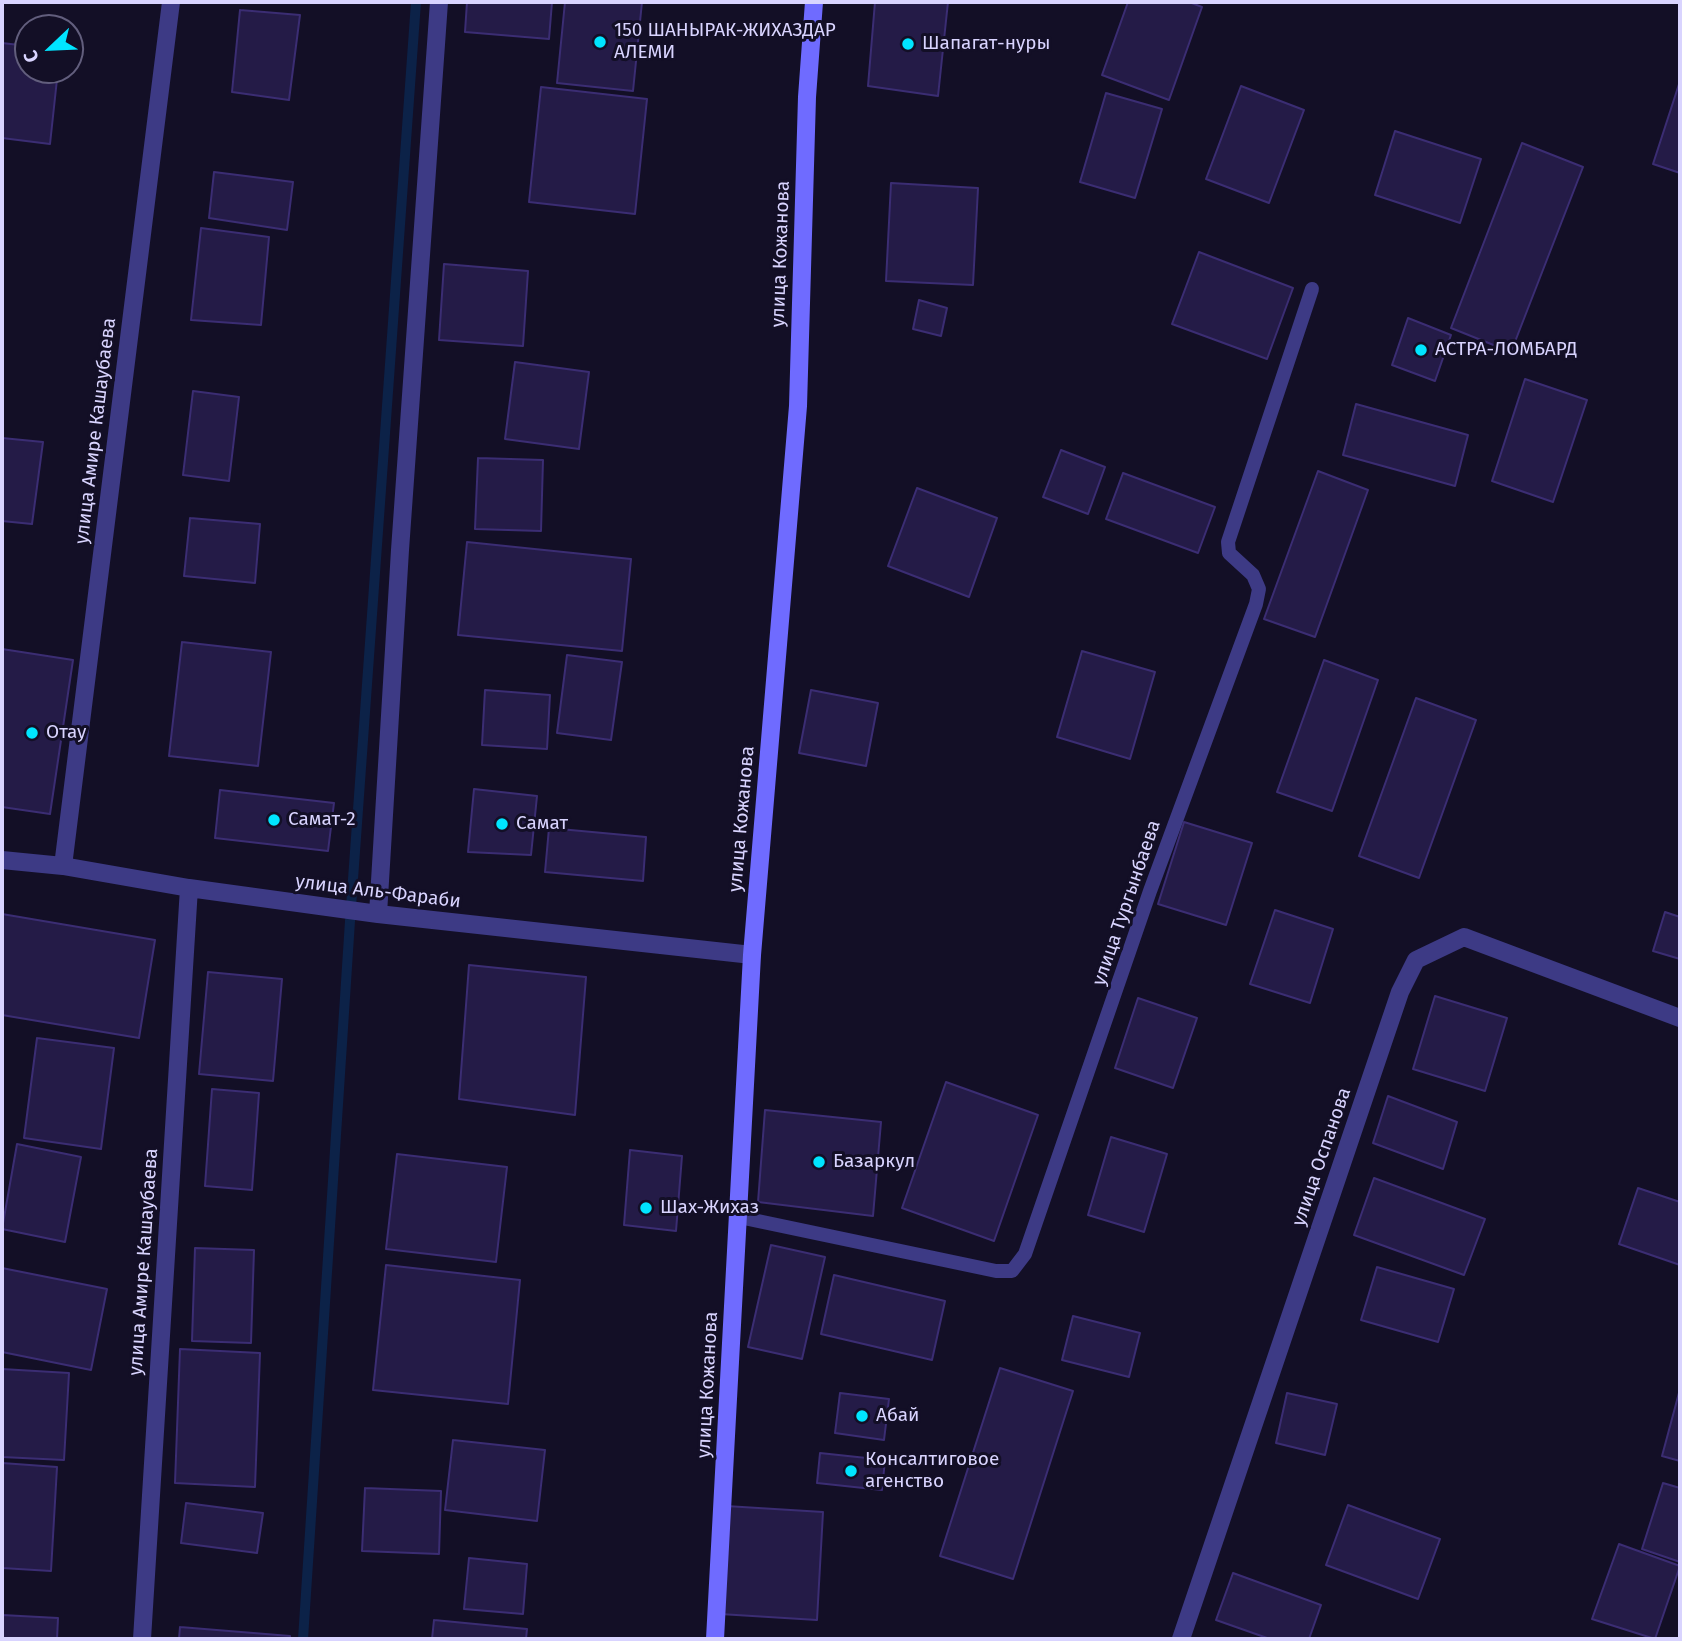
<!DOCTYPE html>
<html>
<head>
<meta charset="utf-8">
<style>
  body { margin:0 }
  #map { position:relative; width:1682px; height:1641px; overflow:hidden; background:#130f26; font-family:"Fira Sans",sans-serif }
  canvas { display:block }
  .frame { position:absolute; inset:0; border:4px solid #d9d4ff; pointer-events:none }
  .north { position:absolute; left:14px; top:14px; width:70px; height:70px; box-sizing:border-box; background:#130f26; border:2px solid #625e7d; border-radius:50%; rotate:247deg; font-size:19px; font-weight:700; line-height:28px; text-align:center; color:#d9d4ff }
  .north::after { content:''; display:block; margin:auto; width:24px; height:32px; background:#00e5ff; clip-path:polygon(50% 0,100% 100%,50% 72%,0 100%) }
</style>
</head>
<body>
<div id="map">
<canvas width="1682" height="1641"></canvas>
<div class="frame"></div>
<div class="north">С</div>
</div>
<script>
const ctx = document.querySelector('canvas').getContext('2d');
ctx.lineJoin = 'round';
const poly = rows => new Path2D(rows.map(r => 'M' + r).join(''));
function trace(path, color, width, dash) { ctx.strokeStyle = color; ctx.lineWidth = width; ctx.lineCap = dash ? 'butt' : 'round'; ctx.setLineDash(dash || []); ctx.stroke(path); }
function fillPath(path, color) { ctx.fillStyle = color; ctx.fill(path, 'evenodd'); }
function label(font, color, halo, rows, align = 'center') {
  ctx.font = font + ' "Fira Sans",sans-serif'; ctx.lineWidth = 6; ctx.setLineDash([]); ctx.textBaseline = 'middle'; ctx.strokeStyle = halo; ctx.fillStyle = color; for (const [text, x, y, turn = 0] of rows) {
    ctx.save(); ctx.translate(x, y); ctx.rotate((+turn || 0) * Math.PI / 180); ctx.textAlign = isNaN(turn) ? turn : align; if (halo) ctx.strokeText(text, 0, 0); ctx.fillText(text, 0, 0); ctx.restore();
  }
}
const stream = poly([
  [303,1639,350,921,416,2]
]);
const building = poly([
  [467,2,552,2,549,39,465,32,467,2],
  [565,2,642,2,633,91,557,83,565,2],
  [875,2,948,2,938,96,868,86,875,2],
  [1128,2,1189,2,1202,7,1169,100,1102,75,1128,2],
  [240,10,300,15,289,100,232,92,240,10],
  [2,43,28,46,28,70,58,70,50,144,2,138,2,43],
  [1680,81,1680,173,1653,164,1680,81],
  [1241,86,1304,110,1269,203,1206,179,1241,86],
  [541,87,647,99,635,214,529,202,541,87],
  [1106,93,1162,109,1135,198,1080,182,1106,93],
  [1395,131,1481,159,1460,223,1375,195,1395,131],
  [1522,143,1583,167,1511,352,1451,328,1522,143],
  [214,172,293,182,287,230,209,218,214,172],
  [891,183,978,188,973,285,886,281,891,183],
  [201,228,269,237,261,325,191,320,201,228],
  [1199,252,1293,288,1267,359,1172,324,1199,252],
  [444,264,528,271,523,346,439,340,444,264],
  [919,300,947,308,941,336,913,329,919,300],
  [1408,318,1451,335,1435,381,1392,365,1408,318],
  [515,362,589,372,579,449,505,439,515,362],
  [1525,379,1587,400,1553,502,1492,481,1525,379],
  [193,391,239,397,229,481,183,475,193,391],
  [1356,404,1468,435,1455,486,1343,455,1356,404],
  [2,438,43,442,32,524,2,521,2,438],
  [1061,450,1105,467,1088,514,1043,497,1061,450],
  [478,458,543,460,541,531,475,529,478,458],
  [1318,471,1368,490,1315,637,1264,619,1318,471],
  [1123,473,1215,507,1198,553,1106,519,1123,473],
  [917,488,997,518,969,597,888,566,917,488],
  [190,518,260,524,255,583,184,576,190,518],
  [467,542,631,559,622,651,458,635,467,542],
  [182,642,271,652,258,766,169,756,182,642],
  [2,649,73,660,50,814,2,807,2,649],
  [1082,651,1155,672,1130,759,1057,737,1082,651],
  [567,655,622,662,611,740,557,733,567,655],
  [1324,660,1378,680,1332,811,1277,792,1324,660],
  [485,690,550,695,547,749,482,745,485,690],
  [811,690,878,703,866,766,799,753,811,690],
  [1416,698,1476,720,1419,878,1359,856,1416,698],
  [474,789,537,796,531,855,468,852,474,789],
  [220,790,334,803,328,851,215,838,220,790],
  [1184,822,1252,843,1226,925,1158,904,1184,822],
  [549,828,646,837,643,881,545,872,549,828],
  [1275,910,1333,929,1310,1003,1250,984,1275,910],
  [1665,912,1680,917,1680,959,1653,951,1665,912],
  [2,914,155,940,139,1038,2,1015,2,914],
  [469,965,586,977,575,1115,459,1099,469,965],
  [208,972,282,979,273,1081,199,1074,208,972],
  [1435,996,1507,1018,1485,1091,1413,1069,1435,996],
  [1138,998,1197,1018,1173,1088,1115,1068,1138,998],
  [37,1038,114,1048,101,1149,24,1138,37,1038],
  [946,1082,1038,1115,994,1241,902,1208,946,1082],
  [212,1089,259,1093,252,1190,205,1186,212,1089],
  [1388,1096,1457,1122,1443,1169,1373,1143,1388,1096],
  [765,1110,881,1122,873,1216,758,1202,765,1110],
  [1111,1137,1167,1154,1144,1232,1088,1215,1111,1137],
  [17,1144,81,1157,65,1242,2,1229,17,1144],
  [630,1150,682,1156,676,1231,624,1225,630,1150],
  [397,1154,507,1167,496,1262,386,1249,397,1154],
  [1374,1178,1485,1219,1464,1275,1354,1235,1374,1178],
  [1638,1188,1680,1202,1680,1265,1619,1244,1638,1188],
  [771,1245,825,1257,802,1359,748,1347,771,1245],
  [195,1248,254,1250,251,1343,192,1341,195,1248],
  [386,1265,520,1280,508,1404,373,1390,386,1265],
  [1377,1267,1454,1289,1438,1342,1361,1320,1377,1267],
  [2,1268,107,1289,91,1370,2,1352,2,1268],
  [834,1275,945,1301,932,1360,821,1334,834,1275],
  [1073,1316,1140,1333,1129,1377,1062,1360,1073,1316],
  [180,1349,260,1353,255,1487,175,1483,180,1349],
  [1000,1368,1073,1391,1013,1579,940,1556,1000,1368],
  [2,1369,69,1373,64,1460,2,1457,2,1369],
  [1680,1389,1680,1461,1662,1456,1680,1389],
  [840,1393,889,1399,884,1440,835,1433,840,1393],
  [1287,1393,1337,1404,1325,1455,1276,1443,1287,1393],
  [453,1440,545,1450,537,1521,445,1510,453,1440],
  [820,1453,885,1460,882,1490,817,1483,820,1453],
  [2,1463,57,1467,51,1571,2,1568,2,1463],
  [1663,1483,1680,1488,1680,1562,1642,1549,1663,1483],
  [365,1488,441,1491,439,1554,362,1551,365,1488],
  [186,1503,263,1513,257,1553,181,1543,186,1503],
  [1348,1505,1440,1539,1418,1599,1326,1565,1348,1505],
  [726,1506,823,1512,817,1620,720,1614,726,1506],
  [1619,1544,1680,1566,1655,1639,1592,1619,1619,1544],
  [469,1558,527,1564,523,1614,464,1609,469,1558],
  [1233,1573,1321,1605,1309,1639,1270,1639,1216,1620,1233,1573],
  [2,1615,58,1618,57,1639,2,1639,2,1615],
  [434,1620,527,1629,526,1639,432,1639,434,1620],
  [180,1627,290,1636,290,1639,179,1639,180,1627]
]);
const service = poly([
  [739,1217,996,1271,1012,1271,1025,1254,1150,891,1256,604,1259,589,1253,575,1229,553,1228,542,1312,289]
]);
const minor = poly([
  [2,860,63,866,189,888,378,914,752,955],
  [63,866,171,2],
  [378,914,400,550,439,2],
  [142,1639,189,888],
  [1181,1639,1400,992,1416,960,1464,937,1680,1018]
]);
const secondary = poly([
  [715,1639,752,955,798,406,807,97,814,2]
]);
const markers = [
  [600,42,7,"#00e5ff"],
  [908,44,7,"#00e5ff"],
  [1421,350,7,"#00e5ff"],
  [32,733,7,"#00e5ff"],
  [274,820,7,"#00e5ff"],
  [502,824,7,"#00e5ff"],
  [819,1162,7,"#00e5ff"],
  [646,1208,7,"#00e5ff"],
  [862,1416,7,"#00e5ff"],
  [851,1471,7,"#00e5ff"]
];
const poiNames = [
  ["150 ШАНЫРАК-ЖИХАЗДАР",614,31],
  ["АЛЕМИ",614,53],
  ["Шапагат-нуры",922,44],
  ["АСТРА-ЛОМБАРД",1435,350],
  ["Отау",46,733],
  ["Самат-2",288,820],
  ["Самат",516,824],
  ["Базаркул",833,1162],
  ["Шах-Жихаз",660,1208],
  ["Абай",876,1416],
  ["Консалтиговое",865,1460],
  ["агенство",865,1482]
];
const streetNames = [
  ["улица Кожанова",781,254,-88],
  ["улица Амире Кашаубаева",96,431,-83],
  ["улица Кожанова",742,819,-85],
  ["улица Аль-Фараби",378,892,7],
  ["улица Тургынбаева",1127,903,-71],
  ["улица Оспанова",1322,1157,-71],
  ["улица Амире Кашаубаева",144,1262,-86],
  ["улица Кожанова",708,1385,-87]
];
trace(stream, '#0c2248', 10);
fillPath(building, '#241b47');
trace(building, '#3b2d73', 2);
trace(service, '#3d3a85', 14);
trace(minor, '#3d3a85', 18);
trace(secondary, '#6f6bff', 18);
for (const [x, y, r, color] of markers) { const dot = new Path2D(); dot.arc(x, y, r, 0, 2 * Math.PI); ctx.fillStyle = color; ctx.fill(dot); trace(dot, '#130f26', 2.5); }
label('19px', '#d9d4ff', '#130f26', poiNames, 'left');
label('19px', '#d9d4ff', '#130f26', streetNames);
</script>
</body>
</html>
